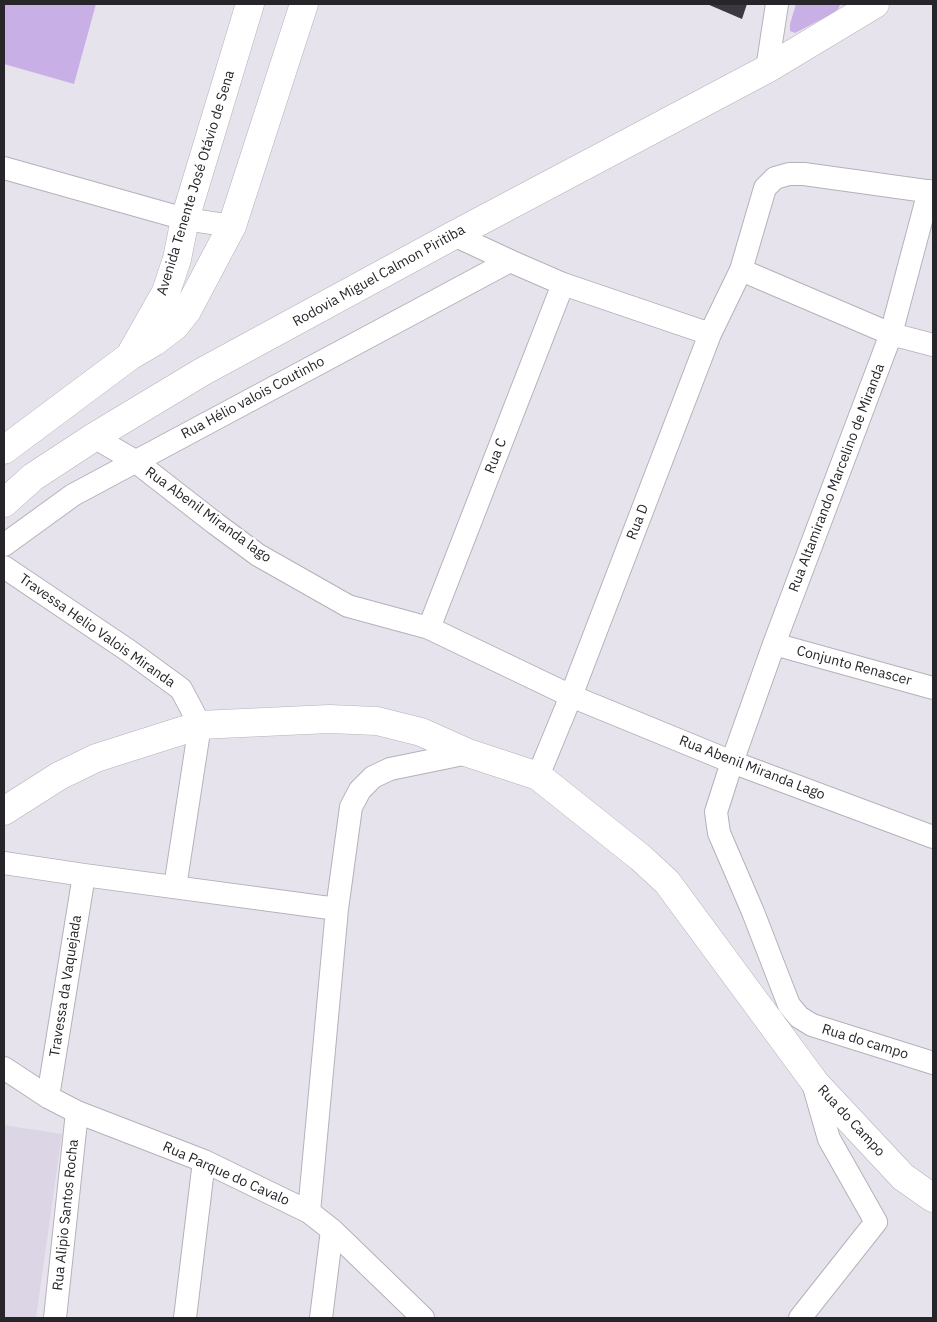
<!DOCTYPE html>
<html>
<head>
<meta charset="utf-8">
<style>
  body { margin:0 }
  #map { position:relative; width:937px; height:1322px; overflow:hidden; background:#e7e3ed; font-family:"IBM Plex Sans",sans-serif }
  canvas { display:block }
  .frame { position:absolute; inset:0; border:5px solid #272529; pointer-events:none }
</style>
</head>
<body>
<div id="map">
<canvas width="937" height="1322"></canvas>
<div class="frame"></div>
</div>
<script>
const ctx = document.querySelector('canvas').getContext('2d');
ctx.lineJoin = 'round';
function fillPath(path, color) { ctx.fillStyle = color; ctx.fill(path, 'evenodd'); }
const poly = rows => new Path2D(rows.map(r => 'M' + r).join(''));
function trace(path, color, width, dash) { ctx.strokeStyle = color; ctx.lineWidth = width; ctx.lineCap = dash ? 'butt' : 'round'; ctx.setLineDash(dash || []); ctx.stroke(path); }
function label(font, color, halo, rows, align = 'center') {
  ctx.font = font + ' "IBM Plex Sans",sans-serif'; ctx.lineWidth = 5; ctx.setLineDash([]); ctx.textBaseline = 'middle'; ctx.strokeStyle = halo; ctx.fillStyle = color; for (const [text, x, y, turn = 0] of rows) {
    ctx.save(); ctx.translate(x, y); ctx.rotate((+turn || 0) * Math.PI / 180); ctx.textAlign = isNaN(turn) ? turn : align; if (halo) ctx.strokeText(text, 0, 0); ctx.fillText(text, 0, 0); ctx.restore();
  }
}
const built = poly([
  [4,1125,62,1134,36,1318,4,1318]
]);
const green = poly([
  [4,4,96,4,74,84,4,64],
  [796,4,836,4,840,5,837,11,795,33,790,31,790,24]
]);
const building = poly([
  [707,4,747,4,742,19]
]);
const street = poly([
  [767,69,777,4],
  [4,168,185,219,232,226],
  [929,191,891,334,774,644,732,762,716,812,719,833,753,912,789,1005,799,1017,812,1025,933,1063],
  [454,235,510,261,563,284,710,334],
  [741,270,891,334,933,345],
  [94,437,135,461,216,524,258,555,348,606,429,628,571,696,732,762,933,837],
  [4,545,73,495,510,261],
  [4,567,129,651,181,689,200,725,175,887],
  [429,628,563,284],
  [774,644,933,688],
  [538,776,571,696,710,334,741,270,765,188,775,178,789,174,804,174,933,192],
  [4,863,84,875,337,909],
  [4,1068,48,1097,77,1112,204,1161,309,1212,332,1230,423,1318],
  [48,1097,84,875],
  [309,1212,337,909,351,807,360,790,373,777,390,769,468,753],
  [55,1318,77,1112],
  [185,1318,204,1161],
  [321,1318,332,1230],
  [800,1318,876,1222,829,1139,812,1080]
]);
const secondary = poly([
  [132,352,166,292,177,259,185,219,250,4],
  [4,450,130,356,154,342,175,326,187,311,232,226,304,4],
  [4,811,59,776,96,758,200,725,329,719,377,721,421,732,468,753,538,776,641,858,667,882,816,1084,903,1177,933,1198]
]);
const primary = poly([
  [4,503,33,477,94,437,202,372,454,235,767,69,875,4]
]);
const streetNames = [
  ["Avenida Tenente José Otávio de Sena",196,183,-73],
  ["Rodovia Miguel Calmon Piritiba",379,276,-29],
  ["Rua Hélio valois Coutinho",253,398,-28],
  ["Rua C",496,456,-69],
  ["Rua Altamirando Marcelino de Miranda",837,478,-69],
  ["Rua Abenil Miranda lago",208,515,36],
  ["Rua D",638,522,-69],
  ["Travessa Helio Valois Miranda",97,631,35],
  ["Conjunto Renascer",854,666,15],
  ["Rua Abenil Miranda Lago",752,768,21],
  ["Travessa da Vaquejada",66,986,-81],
  ["Rua do campo",865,1042,17],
  ["Rua do Campo",851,1121,47],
  ["Rua Parque do Cavalo",226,1174,24],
  ["Rua Alipio Santos Rocha",66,1215,-84]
];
fillPath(built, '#dcd5e6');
fillPath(green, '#c8b0e7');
fillPath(building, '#3b3840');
trace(street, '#b4b1ba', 24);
trace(secondary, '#b4b1ba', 29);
trace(primary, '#b4b1ba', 29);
trace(street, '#fff', 22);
trace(secondary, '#fff', 28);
trace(primary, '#fff', 28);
label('14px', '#272529', '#fff', streetNames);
</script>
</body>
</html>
